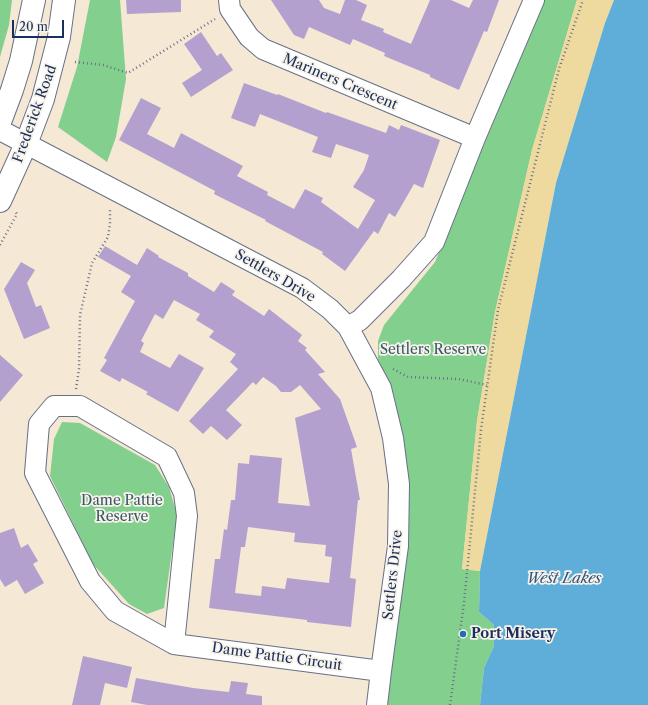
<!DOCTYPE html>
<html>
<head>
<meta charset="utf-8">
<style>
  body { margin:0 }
  #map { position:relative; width:648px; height:705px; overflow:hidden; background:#f5e8d4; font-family:"Libre Caslon Text",serif }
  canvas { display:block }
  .scale { position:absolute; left:12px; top:20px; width:52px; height:18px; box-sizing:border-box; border:2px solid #1b2f5e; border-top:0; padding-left:5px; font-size:12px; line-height:14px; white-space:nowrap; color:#1b2f5e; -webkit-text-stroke:3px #f7f3e8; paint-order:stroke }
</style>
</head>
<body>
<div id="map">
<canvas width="648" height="705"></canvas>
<div class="scale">20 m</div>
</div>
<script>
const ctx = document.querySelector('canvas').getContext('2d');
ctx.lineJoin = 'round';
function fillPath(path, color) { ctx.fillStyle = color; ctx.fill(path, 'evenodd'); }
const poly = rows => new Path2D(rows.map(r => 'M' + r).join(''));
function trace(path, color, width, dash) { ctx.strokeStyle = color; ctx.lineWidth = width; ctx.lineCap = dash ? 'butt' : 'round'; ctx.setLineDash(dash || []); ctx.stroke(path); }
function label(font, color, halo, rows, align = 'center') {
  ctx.font = font + ' "Libre Caslon Text",serif'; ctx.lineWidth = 3.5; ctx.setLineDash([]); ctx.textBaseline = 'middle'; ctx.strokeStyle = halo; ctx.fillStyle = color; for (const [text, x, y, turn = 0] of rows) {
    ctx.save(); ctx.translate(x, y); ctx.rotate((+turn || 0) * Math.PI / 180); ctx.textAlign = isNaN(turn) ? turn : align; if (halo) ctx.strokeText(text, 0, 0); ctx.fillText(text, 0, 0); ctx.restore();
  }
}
const green = poly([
  [0,0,12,0,9,25,0,57],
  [90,0,120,0,126,79,116,137,107,162,58,127,77,67],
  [544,0,577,0,532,150,495,312,477,421,462,569,480,571,479,612,494,625,494,646,484,668,480,705,385,705,408,519,405,454,394,396,378,359,378,341,384,325,435,262],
  [62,422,80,423,155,465,169,487,177,515,164,608,147,614,129,604,93,564,50,476,54,439]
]);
const sand = poly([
  [577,0,614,0,605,23,556,183,480,571,462,569,477,421,495,312,532,150]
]);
const water = poly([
  [614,0,648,0,648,705,480,705,484,668,494,646,494,625,479,612,480,571,556,183,605,23]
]);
const building = poly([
  [126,0,181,0,181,12,127,14],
  [271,0,319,0,324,8,340,14,345,0,356,0,367,5,361,20,384,29,383,32,411,44,430,0,451,0,469,8,473,0,499,0,487,32,484,31,459,90,430,77,430,75,384,56,385,53,353,39,350,45,309,27,304,39,294,35],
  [201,32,217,56,221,53,233,70,191,97,182,83,202,70,184,44],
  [244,83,277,95,278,94,326,113,327,112,386,133,389,125,399,130,401,125,440,140,423,188,414,184,395,217,389,213,378,234,374,231,345,271,322,254,323,252,265,221,266,220,214,194,215,191,119,140,141,98,161,108,147,134,174,148,181,133,243,166,237,176,268,192,267,195,294,209,305,189,323,198,321,202,358,229,375,200,353,187,364,170,369,155,336,144,331,158,312,152,318,137,260,114,255,127,231,118],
  [105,246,137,265,147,248,159,256,158,257,188,273,188,276,214,292,221,282,235,291,232,295,264,316,269,309,302,335,298,341,307,348,305,350,325,372,318,374,340,399,357,447,351,449,360,500,358,500,350,578,356,579,351,627,307,622,307,620,209,608,215,559,220,559,224,529,227,530,231,500,235,500,238,463,249,464,250,455,282,458,278,503,310,506,295,418,321,409,300,385,291,392,281,392,276,386,263,377,256,385,253,382,226,410,242,425,227,440,211,426,203,434,189,421,238,369,230,362,236,354,209,337,214,331,196,320,200,314,174,300,163,319,155,314,141,341,144,343,140,352,170,368,179,354,204,368,178,412,146,394,148,392,122,378,120,382,100,371,107,360,104,358,135,301,121,292,131,276,98,257],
  [248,527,295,533,294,542,326,545,325,556,332,557,329,583,287,578,285,589,262,586,261,596,235,593,241,547,245,547],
  [21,262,35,270,27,283,36,307,41,305,50,328,24,339,4,289],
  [0,355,23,375,0,402],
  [14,528,21,548,28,544,38,561,33,564,44,583,25,594,17,580,5,587,0,579,0,533],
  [83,656,132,667,127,688,105,683,100,705,72,705],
  [136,678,193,688,229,692,231,681,248,683,246,694,262,696,262,705,147,705,131,702]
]);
const path = poly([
  [75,62,103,65,128,73,215,19],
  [0,245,17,214,15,211],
  [393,369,408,377,458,379,487,385],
  [76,389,79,369,80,315,92,263,108,237,110,224,110,208],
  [450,705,464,603,481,430,498,310,559,69,583,0]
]);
const street = poly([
  [229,0,230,9,249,37,263,49,475,138],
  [0,130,302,288,330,309,348,327,381,388,393,438,399,484,398,546,381,671,377,705],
  [348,327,360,320,401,279,434,242,475,138,534,0],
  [174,644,187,516,184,493,167,457,80,406,54,406,39,424,35,473,90,581,115,611,174,644,381,671]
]);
const secondary = poly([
  [0,122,12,90,21,61,34,0],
  [0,201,26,144,43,99,59,37,64,0]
]);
const markers = [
  [463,634,4,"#1f6fb2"]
];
const streetNames = [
  ["Mariners Crescent",340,82,23],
  ["Frederick Road",35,114,-70],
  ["Settlers Drive",275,276,30],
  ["Settlers Drive",393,575,-84],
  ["Dame Pattie Circuit",277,657,8]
];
const parkNames = [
  ["Settlers Reserve",433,350],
  ["Dame Pattie",122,501],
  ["Reserve",122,517]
];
const poiNames = [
  ["Port Misery",471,634]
];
const waterNames = [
  ["West Lakes",564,579]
];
fillPath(green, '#83cf8e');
fillPath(sand, '#eeda9e');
fillPath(water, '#5faed9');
fillPath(building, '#b4a0ce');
trace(street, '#677087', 22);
trace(secondary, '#677087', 24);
trace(path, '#677087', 2.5, [1, 3]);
trace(street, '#fff', 20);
trace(secondary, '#fff', 22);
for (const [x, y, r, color] of markers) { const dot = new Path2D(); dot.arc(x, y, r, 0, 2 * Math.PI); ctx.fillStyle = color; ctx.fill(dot); trace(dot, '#f7f3e8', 1.5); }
label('14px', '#1b2f5e', '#f7f3e8', streetNames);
label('14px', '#35576a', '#f7f3e8', parkNames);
label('bold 14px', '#1b2f5e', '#f7f3e8', poiNames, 'left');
label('italic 15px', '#2f5583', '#f7f3e8', waterNames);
</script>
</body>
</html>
